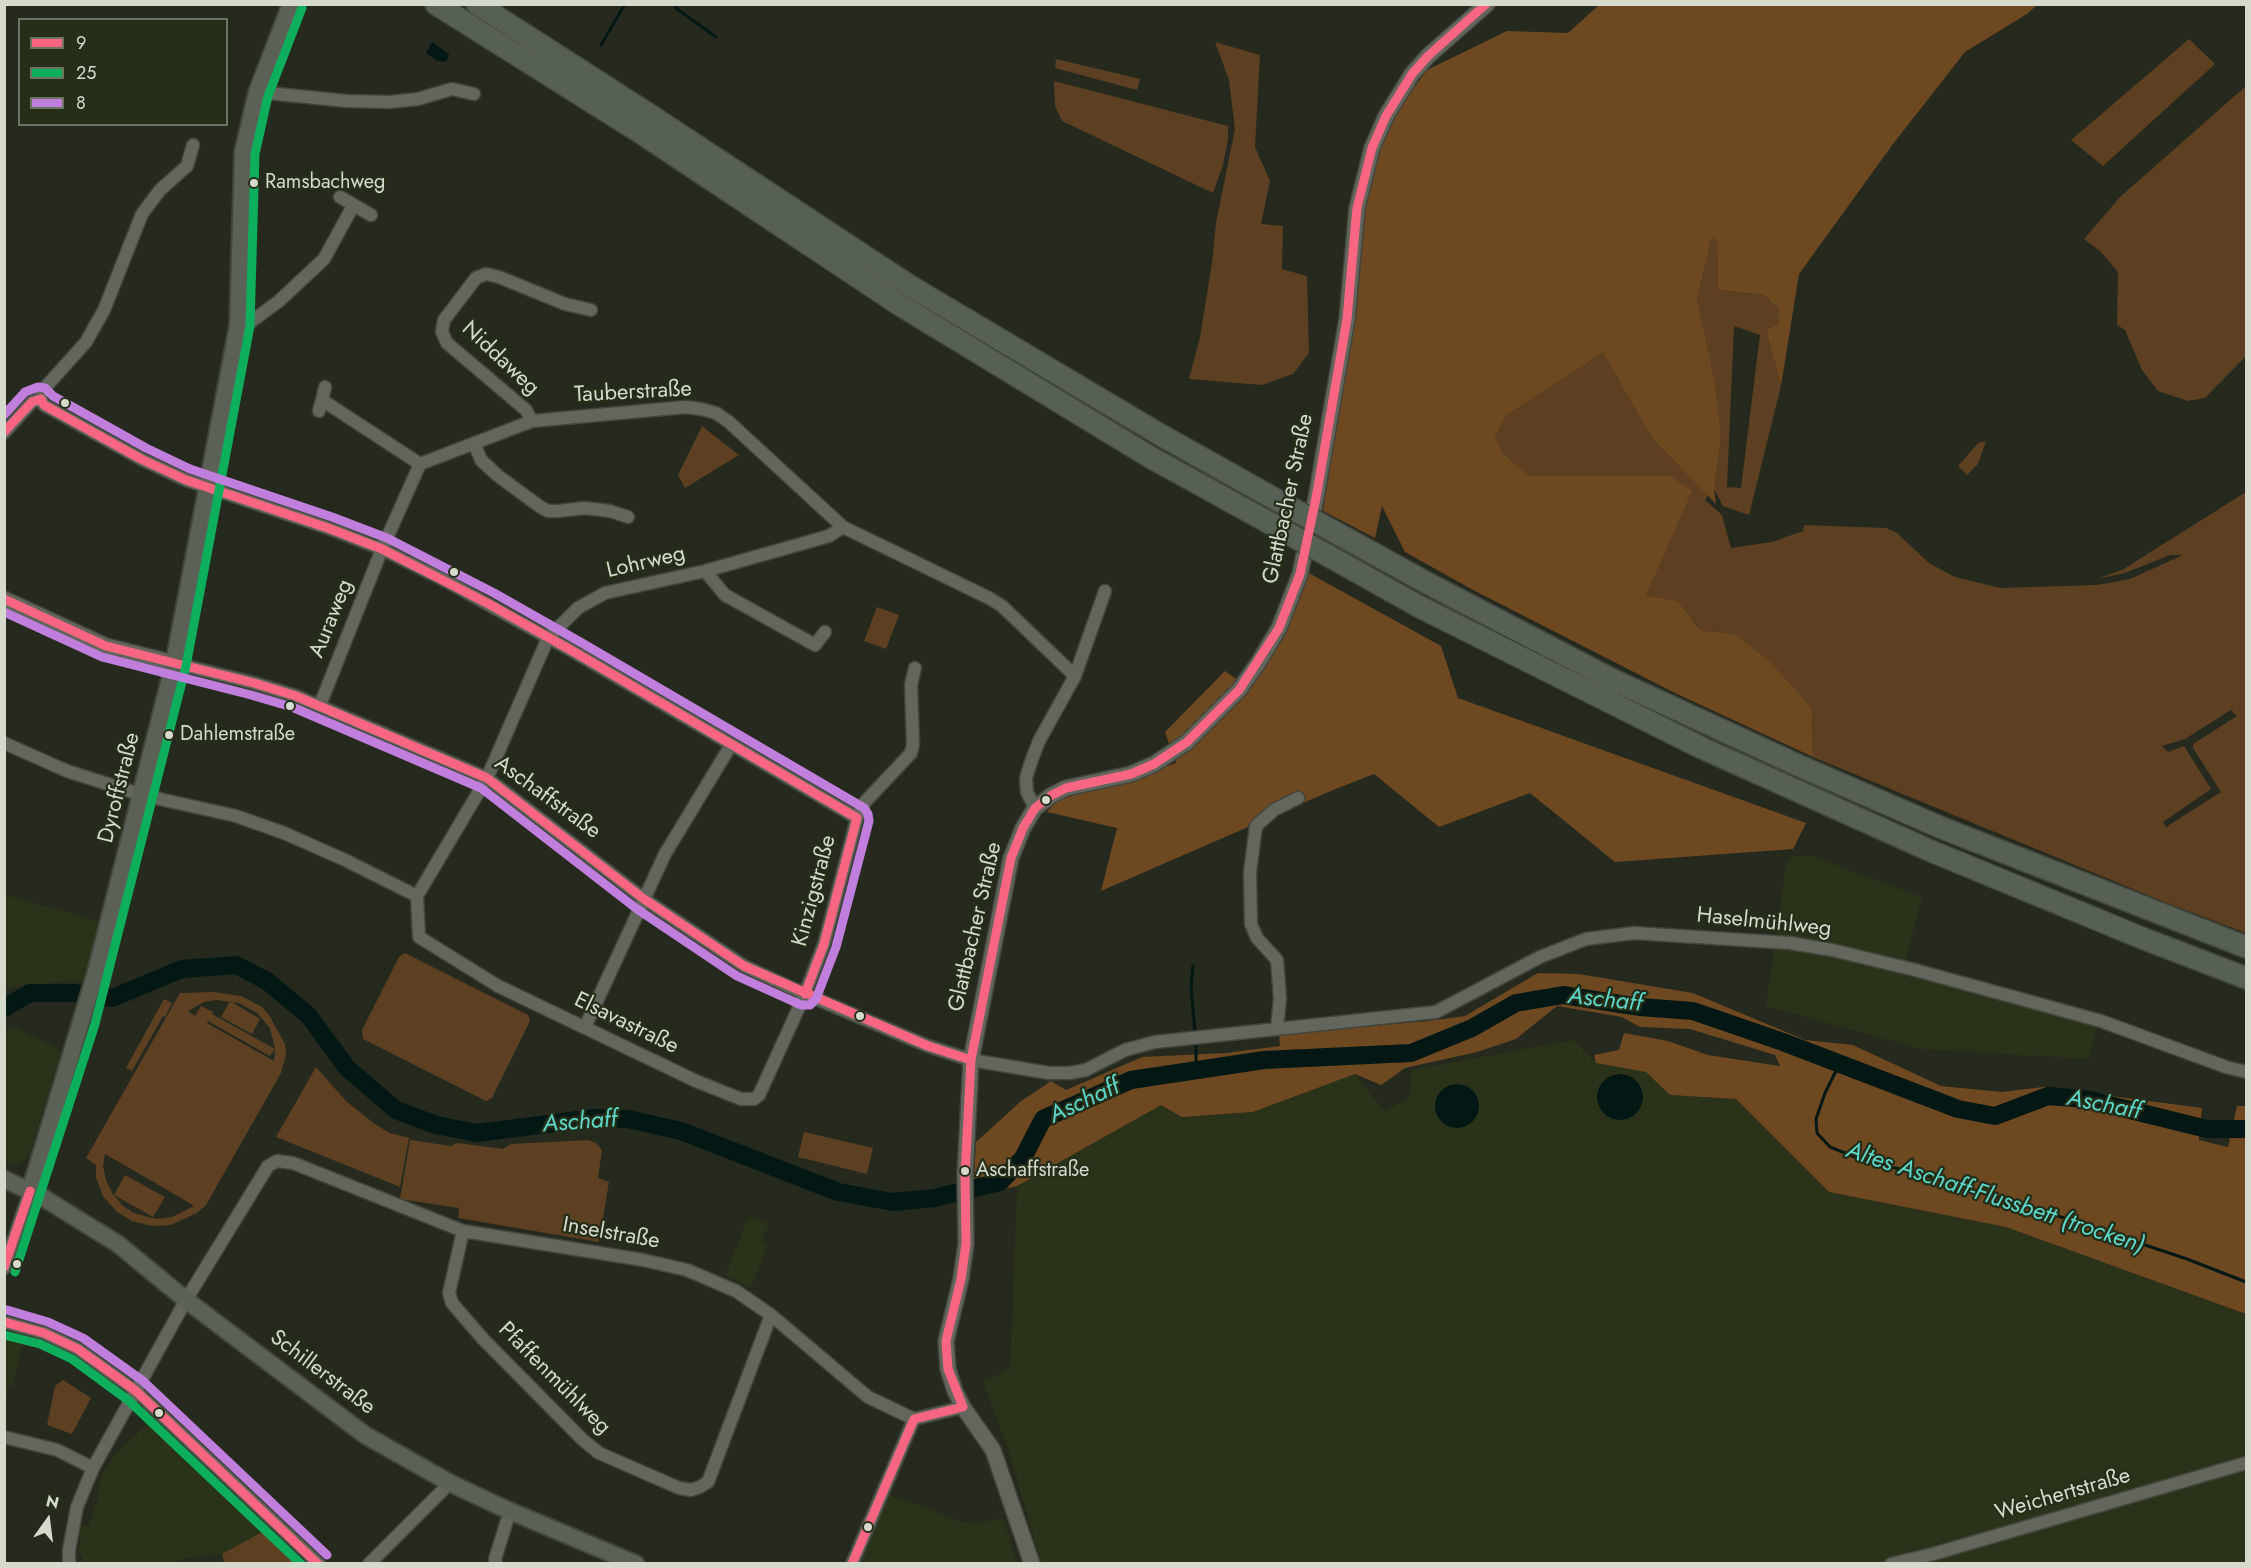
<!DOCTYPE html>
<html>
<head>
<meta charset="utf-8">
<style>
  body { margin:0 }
  #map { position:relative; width:2251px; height:1568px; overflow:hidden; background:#25291e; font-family:Jost,sans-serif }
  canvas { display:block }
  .frame { position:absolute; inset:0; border:6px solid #d5dacd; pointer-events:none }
  .legend { position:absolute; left:18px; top:18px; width:210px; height:108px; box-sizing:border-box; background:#262e19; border:2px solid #6c7361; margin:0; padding:8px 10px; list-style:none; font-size:18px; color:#d5dacd }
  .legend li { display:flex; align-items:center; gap:12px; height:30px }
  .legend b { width:30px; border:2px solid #6c7361 }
  .north { position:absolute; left:18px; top:1490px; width:60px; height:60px; -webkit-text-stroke:4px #262e19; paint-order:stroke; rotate:14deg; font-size:16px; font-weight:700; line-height:24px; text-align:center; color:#d5dacd }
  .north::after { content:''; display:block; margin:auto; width:21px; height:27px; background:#d5dacd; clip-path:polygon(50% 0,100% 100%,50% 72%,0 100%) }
</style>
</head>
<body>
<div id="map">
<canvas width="2251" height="1568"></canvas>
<div class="frame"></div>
<ul class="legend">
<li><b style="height:8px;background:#fa6682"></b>9</li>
<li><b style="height:8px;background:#0daf5c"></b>25</li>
<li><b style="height:8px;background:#c07fdc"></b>8</li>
</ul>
<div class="north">N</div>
</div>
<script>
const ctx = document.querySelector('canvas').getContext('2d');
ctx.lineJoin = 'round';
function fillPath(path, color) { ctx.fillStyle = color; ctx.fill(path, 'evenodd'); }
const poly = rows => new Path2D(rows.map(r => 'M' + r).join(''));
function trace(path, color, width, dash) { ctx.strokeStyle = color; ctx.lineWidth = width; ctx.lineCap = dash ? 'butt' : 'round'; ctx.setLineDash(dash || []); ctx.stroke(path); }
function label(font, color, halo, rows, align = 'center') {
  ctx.font = font + ' Jost,sans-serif'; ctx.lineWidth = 4.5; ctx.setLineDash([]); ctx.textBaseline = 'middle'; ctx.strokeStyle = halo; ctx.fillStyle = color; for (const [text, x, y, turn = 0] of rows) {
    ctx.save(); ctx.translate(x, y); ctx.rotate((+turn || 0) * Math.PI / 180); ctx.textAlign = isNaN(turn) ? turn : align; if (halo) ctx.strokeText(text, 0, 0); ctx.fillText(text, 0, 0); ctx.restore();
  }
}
const built = poly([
  [1809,855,1922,897,1905,963,2100,1013,2089,1059,1921,1049,1766,1006,1787,858],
  [5,895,98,921,85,980,24,985,5,989],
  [14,1027,62,1050,30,1152,26,1159,15,1165,4,1161,5,1031],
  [1573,1040,1596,1063,1646,1072,1670,1095,1736,1099,1829,1192,2006,1227,2246,1314,2246,1563,1041,1563,1009,1451,983,1382,1010,1368,1017,1186,1147,1107,1162,1105,1182,1117,1253,1112,1355,1074,1384,1112,1410,1097,1411,1070],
  [749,1216,769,1224,762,1241,768,1244,751,1288,725,1275],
  [5,1332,24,1337,13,1386,9,1385,5,1407],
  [150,1422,210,1483,264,1531,222,1554,175,1560,175,1563,83,1563,82,1555,78,1555,82,1525,88,1526,100,1493,97,1491,104,1471,118,1451],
  [888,1494,960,1521,975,1524,1003,1518,1017,1563,857,1564]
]);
const green = poly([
  [2189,39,2215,64,2103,166,2071,140],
  [1215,42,1260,55,1255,147,1270,181,1261,224,1283,226,1282,269,1307,276,1309,353,1293,374,1262,385,1189,379,1200,337,1212,263,1216,223,1235,129,1229,80],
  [1056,59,1140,79,1137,90,1055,68],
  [1054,81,1228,126,1228,139,1223,165,1213,193,1062,121,1055,106],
  [2246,86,2246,356,2205,398,2188,401,2158,391,2142,370,2125,330,2117,325,2118,272,2100,251,2084,239,2120,197],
  [1712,237,1717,241,1718,290,1764,295,1779,309,1779,323,1766,330,1781,386,1749,515,1723,506,1714,489,1721,440,1697,300],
  [1734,326,1760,335,1741,488,1727,487],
  [1603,353,1651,437,1708,495,1705,500,1722,515,1731,548,1772,542,1803,531,1804,525,1886,528,1897,533,1929,563,1955,577,2000,588,2097,585,2130,579,2183,555,2170,555,2125,573,2097,579,2122,570,2246,492,2246,933,2162,901,1813,757,1812,708,1734,634,1700,630,1678,601,1646,595,1591,477,1529,476,1503,453,1495,437,1507,415],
  [2231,710,2237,716,2193,744,2193,748,2221,792,2166,827,2163,822,2211,789,2184,746,2168,752,2162,746,2185,739],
  [702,426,739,455,685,488,678,475],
  [1986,441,1978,464,1967,475,1958,466,1978,443],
  [877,607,899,615,886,649,864,641],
  [405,953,528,1015,530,1021,492,1098,486,1101,363,1039,362,1030,399,957],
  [214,992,241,996,262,1007,269,1015,285,1044,286,1055,281,1073,206,1205,197,1213,171,1225,152,1226,132,1221,116,1211,103,1196,96,1178,96,1165,86,1158,180,993],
  [216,1000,239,1003,257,1013,270,1028,275,1049,212,1014,213,1012,201,1006,195,1016,188,1011,204,1002],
  [208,1021,270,1056,275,1049,274,1061,207,1023],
  [105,1154,181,1198,194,1206,172,1217,156,1219,134,1213,123,1206,113,1194,106,1180,103,1166],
  [164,999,172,1003,165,1017,163,1016,132,1071,126,1068],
  [230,1001,260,1019,252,1034,221,1017],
  [316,1067,346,1101,376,1125,390,1133,409,1138,400,1187,276,1137],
  [804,1132,873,1148,867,1174,798,1157],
  [410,1140,451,1146,457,1143,503,1149,511,1144,588,1140,596,1143,602,1150,598,1178,609,1182,599,1242,458,1218,459,1208,400,1199],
  [125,1175,165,1197,153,1217,114,1195],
  [63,1380,91,1398,72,1434,47,1425,55,1386],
  [264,1531,295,1563,224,1563,222,1554]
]);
const forest = poly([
  [1599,5,2037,5,2027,14,1965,52,1893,144,1799,274,1781,386,1766,330,1779,323,1779,309,1764,295,1718,290,1717,241,1712,237,1697,300,1715,384,1721,440,1714,489,1716,504,1651,437,1603,353,1507,415,1495,437,1503,453,1529,476,1670,476,1692,491,1646,595,1678,601,1700,630,1734,634,1768,660,1812,708,1813,757,1675,693,1473,590,1405,552,1382,506,1375,538,1323,511,1347,358,1371,158,1395,113,1427,70,1507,31,1568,33],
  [1307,572,1441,646,1458,698,1806,823,1793,849,1615,862,1530,793,1439,827,1374,774,1333,790,1101,891,1117,828,1047,812,1058,800,1176,763,1165,732,1225,671,1248,687],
  [1538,973,1579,974,1693,993,1805,1040,1853,1045,1941,1086,2002,1092,2043,1087,2202,1108,2199,1140,2228,1147,2237,1106,2246,1106,2246,1314,2006,1227,1829,1192,1736,1099,1670,1095,1646,1072,1596,1063,1594,1055,1619,1050,1624,1033,1668,1041,1708,1055,1780,1066,1775,1055,1690,1029,1640,1027,1622,1017,1557,1006,1516,1039,1477,1052,1405,1068,1381,1085,1355,1074,1253,1112,1182,1117,1161,1105,1017,1186,973,1196,976,1142,1020,1102,1051,1081,1066,1090,1142,1057,1226,1053,1280,1046,1279,1034,1428,1021,1465,1016]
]);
const water = poly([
  [432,42,449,54,447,60,444,62,438,61,426,53],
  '1597 1097a23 23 0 1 1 46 0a23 23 0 1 1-46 0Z',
  '1435 1106a22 22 0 1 1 44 0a22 22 0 1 1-44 0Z'
]);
const stream = poly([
  [674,4,677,9,716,37],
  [601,45,625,4],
  [1193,966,1191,986,1195,1033],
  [1196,1040,1196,1070],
  [1839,1065,1825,1093,1816,1119,1817,1133,1830,1147,1870,1163,1915,1172,2061,1217,2187,1259,2246,1282]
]);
const river = poly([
  [4,1008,30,993,74,993,112,998,182,969,236,965,267,981,309,1016,347,1068,396,1110,436,1125,477,1133,594,1118,628,1119,681,1131,838,1192,893,1202,934,1198,1000,1182,1023,1158,1043,1119,1131,1080,1264,1060,1411,1053,1472,1028,1516,1003,1563,995,1640,1007,1693,1011,1783,1042,1958,1109,1995,1116,2048,1096,2085,1099,2207,1129,2246,1129]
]);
const minor = poly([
  [257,92,347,101,390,102,418,99,452,89,474,94],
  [340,197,371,215],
  [238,325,252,321,279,301,324,259,353,206],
  [41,399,44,405,141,459,186,480,328,528,382,549,448,582,576,653,857,818],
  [41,399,42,391,86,342,104,310,142,214,160,190,187,166,193,145],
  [322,400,325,387],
  [319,411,322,400,420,464],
  [532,421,526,410,447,343,442,332,444,320,476,278,486,274,499,277,565,304,591,310],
  [4,433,32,402,41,399],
  [474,443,481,460,497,475,539,506,548,511,558,511,585,508,610,511,628,517],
  [705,571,725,595,815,645,825,632],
  [174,663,254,683,296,696,487,778,644,899,744,966,805,994,928,1046,971,1060,1049,1073,1069,1073,1086,1070,1125,1050,1155,1042,1436,1012,1540,957,1586,939,1634,933,1790,943,1832,950,1915,970,2101,1021,2226,1067,2246,1072],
  [320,705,382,549,420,464,532,421,686,407,701,409,716,413,729,422,843,527,989,598,1002,606,1075,676,1105,591],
  [4,743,67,771,142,795,236,816,284,833,345,860,417,896],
  [1035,808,1027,792,1026,778,1032,759,1039,741,1075,676],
  [417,896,419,937,498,986,696,1081,741,1099,754,1099,759,1095,765,1082,805,994,824,944,857,818,865,802,911,753,913,744,911,685,915,668],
  [417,896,487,778,548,638,578,608,605,593,705,571,829,536,843,527],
  [585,1027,665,854,731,745],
  [1277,1028,1280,998,1277,960,1257,938,1251,924,1250,872,1256,826,1274,810,1298,798],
  [463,1231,449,1293,452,1303,483,1339,583,1440,599,1453,679,1488,691,1490,700,1487,708,1482,771,1315],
  [4,1268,30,1191],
  [4,1322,44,1333,78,1349,136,1391,319,1564],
  [4,1437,57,1450,93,1468],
  [69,1564,69,1550,77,1507,93,1468,186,1300,268,1166,277,1161,293,1163,463,1231,643,1260,687,1270,736,1291,771,1315,868,1397,914,1419],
  [369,1564,450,1483],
  [496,1564,495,1559,510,1511],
  [852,1564,914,1419,963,1407],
  [1891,1564,1933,1554,2246,1463]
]);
const tertiary = poly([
  [4,599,106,646,174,663],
  [1032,1564,993,1450,963,1407,955,1391,948,1369,946,1341,961,1279,966,1244,965,1175,971,1060,1011,858,1023,828,1035,808,1052,795,1066,788,1131,774,1154,764,1187,742,1239,690,1258,663,1279,628,1300,574,1316,498,1347,319,1357,208,1372,148,1386,116,1412,74,1428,56,1487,4]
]);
const secondary = poly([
  [4,1179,42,1197,118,1244,186,1300,365,1435,450,1483,503,1508,636,1564],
  [30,1191,96,972,174,663,238,325,243,152,257,92,291,4]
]);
const motorway = poly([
  [436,4,635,129,900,305,1150,457,1257,516],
  [477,4,647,113,910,286,1159,434,1266,494],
  [1427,583,1613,680,1802,767,1942,828,2246,947],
  [1420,607,1702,748,1931,851,2142,938,2246,978]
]);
const motorwayBridge = poly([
  [1266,494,1427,583],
  [1257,516,1420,607]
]);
const bus1 = poly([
  [4,432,32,402,41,399,44,405,141,459,186,480,328,528,382,549,489,604,576,653,857,818,824,944,805,994],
  [4,599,106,646,254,683,296,696,487,778,644,899,744,966,928,1046,971,1060],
  [4,1267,30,1191],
  [4,1322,44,1333,78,1349,136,1391,318,1564],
  [963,1407,948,1369,946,1341,961,1279,966,1244,965,1175,971,1060,1011,858,1023,828,1035,808,1052,795,1066,788,1131,774,1154,764,1187,742,1239,690,1279,628,1300,574,1316,498,1347,319,1357,208,1372,148,1386,116,1412,74,1428,56,1486,4],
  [852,1564,914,1419,963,1407]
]);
const bus2 = poly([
  [15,1272,95,1024,186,666,250,326,255,154,268,96,302,8],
  [4,1335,40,1344,72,1359,128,1400,301,1564]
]);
const bus3 = poly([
  [4,415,25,392,38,387,45,388,53,396,146,448,190,469,332,517,387,538,494,593,582,643,864,808,868,814,869,821,836,947,816,999,810,1005,801,1005,737,976,637,909,481,788,292,707,251,695,102,657,4,612],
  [7,1310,48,1322,83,1338,143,1381,327,1555]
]);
const markers = [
  [254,183,5,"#d5dacd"],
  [65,403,5,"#d5dacd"],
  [454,572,5,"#d5dacd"],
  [290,706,5,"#d5dacd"],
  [169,735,5,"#d5dacd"],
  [1046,800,5,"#d5dacd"],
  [860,1016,5,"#d5dacd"],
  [965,1171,5,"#d5dacd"],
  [17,1264,5,"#d5dacd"],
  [159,1413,5,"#d5dacd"],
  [868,1527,5,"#d5dacd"]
];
const busNames = [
  ["Ramsbachweg",265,183],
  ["Dahlemstraße",180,735],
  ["Aschaffstraße",976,1171]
];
const streetNames = [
  ["Niddaweg",500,359,43],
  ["Tauberstraße",633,393,-3],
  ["Glattbacher Straße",1289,499,-78],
  ["Lohrweg",646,563,-13],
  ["Auraweg",332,619,-68],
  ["Dyroffstraße",120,788,-76],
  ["Aschaffstraße",547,798,36],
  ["Kinzigstraße",815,891,-75],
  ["Haselmühlweg",1764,923,6],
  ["Glattbacher Straße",976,927,-77],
  ["Elsavastraße",626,1024,26],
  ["Inselstraße",611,1234,10],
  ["Schillerstraße",322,1373,37],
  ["Pfaffenmühlweg",554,1379,45],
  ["Weichertstraße",2063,1495,-16]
];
const waterNames = [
  ["Aschaff",1605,1001,6],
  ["Aschaff",1085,1102,-25],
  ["Aschaff",2104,1106,11],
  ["Aschaff",580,1123,-4],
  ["Altes Aschaff-Flussbett (trocken)",1995,1199,18]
];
fillPath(built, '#2a331a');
fillPath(green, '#5d4022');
fillPath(forest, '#6d4821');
fillPath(water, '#031815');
trace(stream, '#031815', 3);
trace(river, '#031815', 18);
trace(minor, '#42453c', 15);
trace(tertiary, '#42453c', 18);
trace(secondary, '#42453c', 20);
trace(motorway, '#42453c', 24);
trace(minor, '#62665d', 12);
trace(tertiary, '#62665d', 15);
trace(secondary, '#5c6158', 16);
trace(motorway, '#576055', 21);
trace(motorwayBridge, '#42453c', 24, []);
trace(motorwayBridge, '#576055', 21);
trace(bus1, '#fa6682', 9);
trace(bus2, '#0daf5c', 9);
trace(bus3, '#c07fdc', 9);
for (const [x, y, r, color] of markers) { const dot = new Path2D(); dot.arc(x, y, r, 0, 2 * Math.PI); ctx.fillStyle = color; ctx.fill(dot); trace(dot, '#262e19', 2); }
label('20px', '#d5dacd', '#262e19', busNames, 'left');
label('22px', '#d5dacd', '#262e19', streetNames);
label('italic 24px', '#5bd8ca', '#262e19', waterNames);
</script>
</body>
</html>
